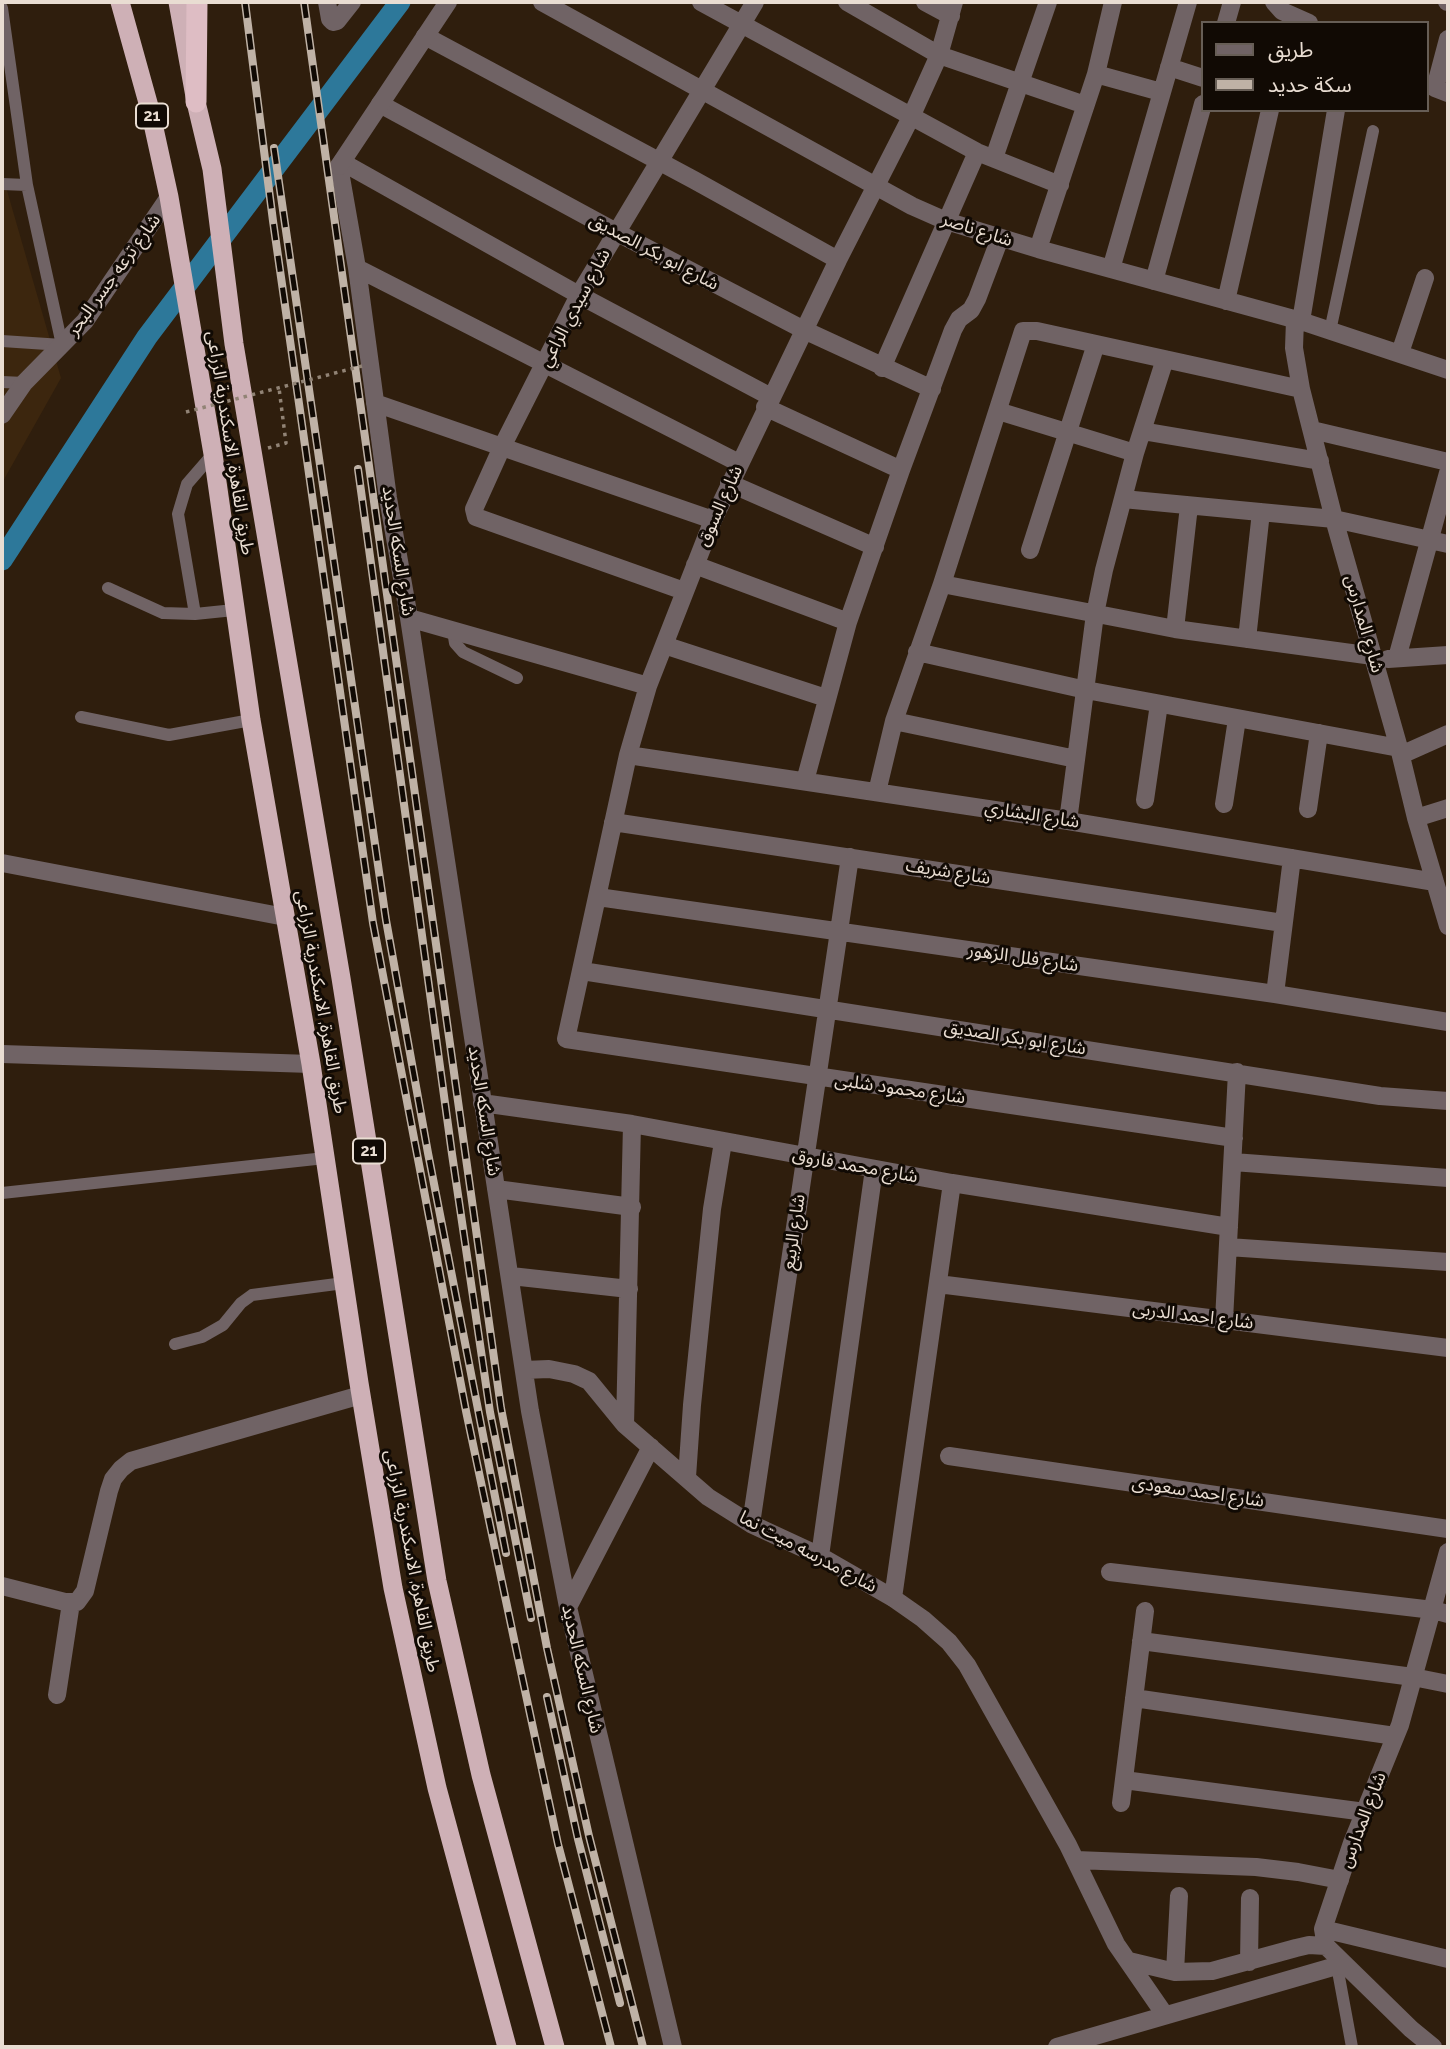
<!DOCTYPE html>
<html>
<head>
<meta charset="utf-8">
<style>
  body { margin:0 }
  #map { position:relative; width:1450px; height:2049px; overflow:hidden; background:#2f1e0d; font-family:Raleway,"Noto Sans Arabic",sans-serif }
  canvas { display:block }
  .frame { position:absolute; inset:0; border:4px solid #e9ddd2; pointer-events:none }
  .legend { position:absolute; left:1201px; top:21px; width:228px; height:91px; box-sizing:border-box; background:#110a04; border:2px solid #675e56; margin:0; padding:9px 12px; list-style:none; font-size:21px; color:#e9ddd2 }
  .legend li { display:flex; align-items:center; gap:14px; height:35px }
  .legend b { width:35px; border:2px solid #675e56 }
</style>
</head>
<body>
<div id="map">
<canvas width="1450" height="2049"></canvas>
<div class="frame"></div>
<ul class="legend">
<li><b style="height:9px;background:#706365"></b>طريق</li>
<li><b style="height:9px;background:#bfb2a6"></b>سكة حديد</li>
</ul>
</div>
<script>
const ctx = document.querySelector('canvas').getContext('2d');
ctx.lineJoin = 'round';
function fillPath(path, color) { ctx.fillStyle = color; ctx.fill(path, 'evenodd'); }
const poly = rows => new Path2D(rows.map(r => 'M' + r).join(''));
function trace(path, color, width, dash) { ctx.strokeStyle = color; ctx.lineWidth = width; ctx.lineCap = dash ? 'butt' : 'round'; ctx.setLineDash(dash || []); ctx.stroke(path); }
function label(font, color, halo, rows, align = 'center') {
  ctx.font = font + ' Raleway,"Noto Sans Arabic",sans-serif'; ctx.lineWidth = 6; ctx.setLineDash([]); ctx.textBaseline = 'middle'; ctx.strokeStyle = halo; ctx.fillStyle = color; for (const [text, x, y, turn = 0] of rows) {
    ctx.save(); ctx.translate(x, y); ctx.rotate((+turn || 0) * Math.PI / 180); ctx.textAlign = isNaN(turn) ? turn : align; if (halo) ctx.strokeText(text, 0, 0); ctx.fillText(text, 0, 0); ctx.restore();
  }
}
const built = poly([
  [2,157,4,180,61,378,2,483]
]);
const canal = poly([
  [2,560,147,337,400,2]
]);
const path = poly([
  [268,448,286,443,279,388]
]);
const service = poly([
  [2,8,27,185,62,345,2,341],
  [2,184,27,185],
  [1330,331,1373,131],
  [2,382,24,383],
  [108,588,163,613,195,614,234,610],
  [195,614,178,514,187,484,213,454],
  [453,631,455,643,463,652,517,678],
  [81,717,169,735,251,720],
  [2,1193,325,1158],
  [175,1344,202,1337,223,1325,241,1303,252,1295,344,1283],
  [1337,1966,1352,2047]
]);
const minor = poly([
  [327,2,330,19,333,22,337,21,352,2],
  [542,2,912,206,946,221,1038,249,1301,321,1448,370],
  [701,2,977,152,1060,185],
  [847,2,939,55,1085,105],
  [925,2,951,16],
  [954,2,939,55,911,117,838,260,713,520,648,686,628,755,566,1039,1234,1138],
  [1274,2,1282,11,1309,23],
  [1447,2,1448,2],
  [1226,23,1232,2],
  [425,36,694,180,838,260],
  [1448,39,1435,88,1448,93],
  [1169,67,1203,78],
  [1096,74,1161,92],
  [380,104,616,232,804,330,932,389],
  [994,158,1048,2],
  [342,162,579,295,771,397],
  [339,166,357,268,388,498,409,618,530,1411,568,1607,673,2047],
  [1038,249,1096,74,1113,2],
  [357,268,739,463],
  [1111,269,1188,2],
  [1154,281,1203,104],
  [1226,301,1270,110],
  [1295,320,1294,348,1301,389,1334,519,1399,748,1416,818,1448,926],
  [1301,321,1336,110],
  [1400,353,1425,278],
  [882,368,977,152],
  [375,403,713,520],
  [765,407,901,470],
  [998,411,1135,453],
  [2,415,24,383,85,321,169,197],
  [1312,430,1448,462],
  [1142,431,1320,461],
  [729,483,875,547],
  [1123,499,1334,519,1448,544],
  [1030,550,1096,344],
  [695,565,848,622],
  [942,584,1175,629,1373,656],
  [684,591,476,517,474,509,502,447,579,295,755,2],
  [409,618,648,686],
  [1175,629,1189,506],
  [1247,639,1261,512],
  [664,645,826,698],
  [917,652,1086,690,1399,748],
  [1397,658,1448,473],
  [1388,659,1448,655],
  [894,721,1076,759],
  [628,755,1068,821,1435,882],
  [1401,755,1448,734],
  [805,781,848,622,901,470,953,330,959,319,971,310,977,299,1000,238],
  [877,792,894,721,942,584,1023,331,1037,331,1301,389],
  [1145,800,1159,704],
  [1224,804,1237,719],
  [1308,809,1319,733],
  [1416,818,1448,808],
  [1068,821,1095,614,1104,570,1135,453,1165,359],
  [613,822,1283,923],
  [2,863,285,917],
  [598,897,1275,994,1448,1022],
  [582,971,1380,1096,1448,1101],
  [1275,994,1292,858],
  [2,1054,311,1064],
  [482,1103,632,1124,952,1183,1229,1227],
  [1233,1162,1448,1178],
  [496,1189,632,1207],
  [1228,1247,1448,1262],
  [511,1276,629,1289],
  [938,1284,1448,1348],
  [1224,1320,1237,1072],
  [524,1370,549,1369,574,1374,589,1381,625,1425,708,1497,751,1524,820,1556,893,1598,923,1619,949,1642,967,1665,1068,1845,1116,1944,1165,2015],
  [625,1425,632,1124],
  [949,1456,1448,1529],
  [687,1477,692,1405,712,1209,723,1142],
  [751,1524,850,857],
  [820,1556,874,1169],
  [1110,1572,1433,1610,1448,1614],
  [2,1586,65,1602,77,1602,85,1591,109,1491,113,1479,121,1469,131,1461,361,1395],
  [893,1598,952,1183],
  [568,1607,651,1447],
  [1141,1641,1413,1677,1448,1684],
  [57,1695,71,1603],
  [1134,1698,1395,1736],
  [1124,1780,1365,1812],
  [1121,1803,1145,1611],
  [1076,1860,1256,1867,1298,1872,1340,1880],
  [1323,1929,1448,1959],
  [1129,1961,1175,1972,1212,1971,1296,1948,1309,1945,1326,1946],
  [1249,1962,1250,1898],
  [1175,1972,1179,1896],
  [1057,2047,1343,1964],
  [1433,2047,1411,2029,1326,1946,1323,1929,1352,1843,1400,1725,1448,1552]
]);
const tertiary = poly([
  [339,166,448,2]
]);
const trunk = poly([
  [120,2,150,110,169,197,213,454,251,720,311,1064,359,1383,393,1588,437,1788,507,2047],
  [178,2,196,102,212,169,234,344,341,978,437,1581,481,1775,555,2047]
]);
const motorway = poly([
  [196,102,197,2]
]);
const rail = poly([
  [245,2,273,221,373,923,466,1411,518,1658,558,1844,611,2047],
  [304,2,501,1408,547,1648,589,1836,643,2047],
  [274,148,386,920,428,1153,506,1553],
  [358,469,452,1154,490,1412,531,1618],
  [547,1697,578,1839,620,2003]
]);
const pathBridge = poly([
  [186,412,362,366]
]);
const shields = [
  [152,116,32],
  [369,1151,32]
];
const shieldNames = [
  ["21",152,116],
  ["21",369,1151]
];
const streetNames = [
  ["شارع ناصر",977,230,18],
  ["شارع ابو بكر الصديق",654,252,28],
  ["شارع ترعه جسر البحر",114,275,-54],
  ["شارع سيدي الراعي",575,308,-62],
  ["طريق القاهرة, الاسكندرية الزراعى",230,443,81],
  ["شارع السوق",720,506,-66],
  ["شارع السكه الحديد",398,551,81],
  ["شارع المدارس",1364,624,74],
  ["شارع البشاري",1032,815,9],
  ["شارع شريف",948,872,9],
  ["شارع فلل الزهور",1023,958,8],
  ["طريق القاهرة, الاسكندرية الزراعى",321,1002,80],
  ["شارع ابو بكر الصديق",1015,1038,9],
  ["شارع محمود شلبى",900,1089,8],
  ["شارع السكه الحديد",484,1111,81],
  ["شارع محمد فاروق",855,1166,10],
  ["شارع الربيع",794,1232,-82],
  ["شارع احمد الدربى",1193,1316,7],
  ["شارع احمد سعودى",1198,1492,8],
  ["شارع مدرسه ميت نما",808,1552,28],
  ["طريق القاهرة, الاسكندرية الزراعى",412,1561,79],
  ["شارع السكه الحديد",582,1669,77],
  ["شارع المدارس",1363,1820,-69]
];
fillPath(built, '#3c260e');
trace(canal, '#2d789a', 21);
trace(path, '#918375', 3.5, [3.5, 5]);
trace(service, '#706365', 12);
trace(minor, '#706365', 18);
trace(tertiary, '#706365', 18);
trace(trunk, '#ceb0b6', 19);
trace(motorway, '#debdc4', 21);
trace(rail, '#bfb2a6', 8);
trace(rail, '#110a04', 5, [16]);
trace(pathBridge, '#918375', 3.5, [3.5, 5]);
for (const [x, y, w] of shields) { const box = new Path2D(); box.roundRect(x - w / 2, y - 12.5, w, 25, 5); ctx.fillStyle = '#110a04'; ctx.fill(box); trace(box, '#e9ddd2', 2); }
label('bold 16px', '#e9ddd2', null, shieldNames);
label('18px', '#e9ddd2', '#110a04', streetNames);
</script>
</body>
</html>
